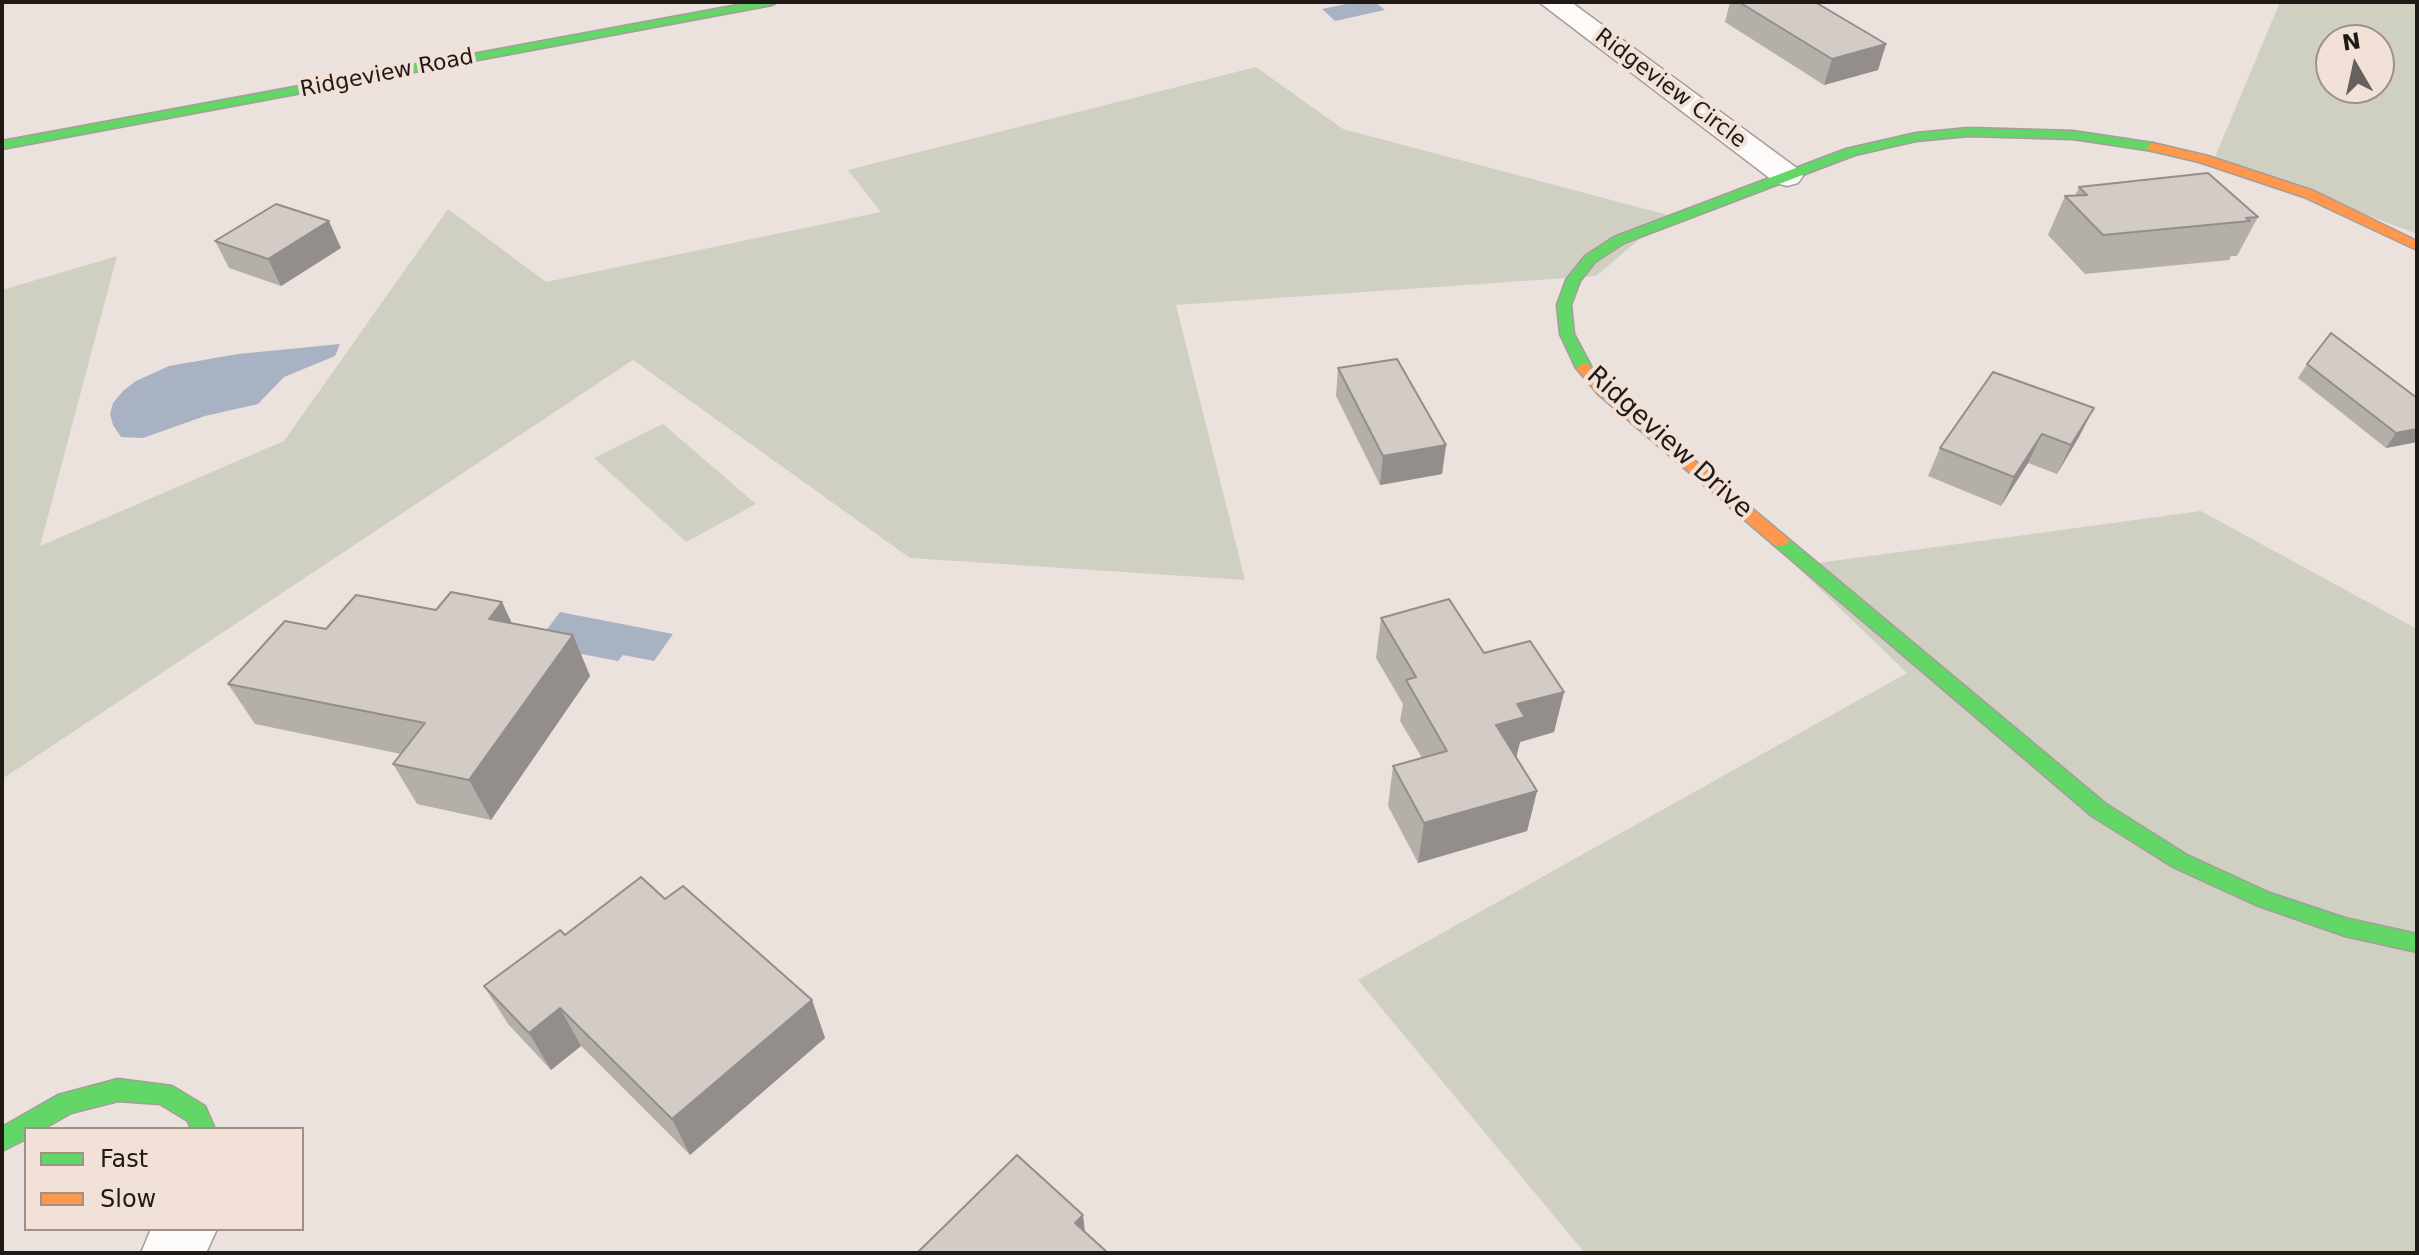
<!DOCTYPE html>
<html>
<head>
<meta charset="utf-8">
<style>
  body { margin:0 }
  #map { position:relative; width:2419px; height:1255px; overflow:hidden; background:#ebe2dd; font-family:"DejaVu Sans",sans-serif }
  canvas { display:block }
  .frame { position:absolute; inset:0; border:4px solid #201a16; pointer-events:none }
  .legend { position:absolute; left:24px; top:1127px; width:280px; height:104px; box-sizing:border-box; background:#f1e1d7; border:2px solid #9d918a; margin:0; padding:10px 14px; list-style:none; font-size:24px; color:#201a16 }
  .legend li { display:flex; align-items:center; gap:16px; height:40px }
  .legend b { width:40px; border:2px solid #9d918a }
  .north { position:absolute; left:2315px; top:24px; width:80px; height:80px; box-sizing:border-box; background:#f1e1d7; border:2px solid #9d918a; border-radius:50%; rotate:351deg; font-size:22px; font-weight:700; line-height:32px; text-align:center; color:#201a16 }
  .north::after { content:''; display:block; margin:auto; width:28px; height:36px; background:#67605c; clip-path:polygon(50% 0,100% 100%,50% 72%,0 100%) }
</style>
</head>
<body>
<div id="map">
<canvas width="2419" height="1255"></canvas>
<div class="frame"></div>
<ul class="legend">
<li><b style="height:10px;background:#63d668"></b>Fast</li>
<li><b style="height:10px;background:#ff974d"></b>Slow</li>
</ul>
<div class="north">N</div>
</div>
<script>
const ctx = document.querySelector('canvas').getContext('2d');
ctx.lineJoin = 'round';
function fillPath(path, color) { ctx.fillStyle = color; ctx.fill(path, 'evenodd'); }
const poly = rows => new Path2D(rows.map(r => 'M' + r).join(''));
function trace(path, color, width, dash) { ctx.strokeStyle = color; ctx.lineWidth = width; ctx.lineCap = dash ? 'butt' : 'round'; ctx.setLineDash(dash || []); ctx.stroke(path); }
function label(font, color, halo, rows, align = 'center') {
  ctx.font = font + ' "DejaVu Sans",sans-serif'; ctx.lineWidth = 8; ctx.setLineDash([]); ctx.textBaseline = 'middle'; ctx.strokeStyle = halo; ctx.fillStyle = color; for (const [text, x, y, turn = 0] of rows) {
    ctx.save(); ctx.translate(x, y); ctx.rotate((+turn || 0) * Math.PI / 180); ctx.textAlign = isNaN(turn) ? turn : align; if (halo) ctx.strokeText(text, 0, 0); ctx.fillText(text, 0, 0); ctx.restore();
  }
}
const green = poly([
  [2280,2,2417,2,2417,234,2215,157],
  [2331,40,2379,40,2379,88,2331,88],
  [1256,67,1343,129,1668,215,1596,276,1176,305,1245,580,910,558,633,360,2,779,2,290,117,256,40,546,284,441,448,209,546,282,881,212,848,170],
  [663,424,756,504,686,542,594,458],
  [2201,511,2417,629,2417,1253,1585,1253,1358,980,1907,673,1796,566]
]);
const water = poly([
  [1356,2,1375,2,1385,10,1335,21,1322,9],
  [340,344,335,356,284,377,258,404,205,416,143,438,121,437,113,425,110,414,113,403,123,391,136,381,169,366,238,354],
  [560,612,673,634,654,661,623,655,618,661,535,645]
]);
const street = poly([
  [1539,2,1571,2,1798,169,1803,176,1798,183,1787,186,1776,183,1539,2],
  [151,1229,217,1229,206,1253,141,1253,151,1229]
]);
const fast = poly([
  [754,2,778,2,772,5,2,149,2,141,754,2],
  [1969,128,2073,131,2153,143,2159,147,2153,151,2073,139,1969,136,1916,141,1855,155,1624,243,1595,262,1580,281,1571,305,1574,334,1592,368,1584,373,1576,368,1560,334,1557,305,1566,280,1585,256,1614,237,1846,149,1916,133,1969,128],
  [1780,535,1786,537,2106,804,2187,855,2270,893,2345,918,2417,934,2417,952,2345,936,2256,905,2173,867,2092,816,1774,545,1771,541,1780,535],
  [118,1079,172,1086,205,1106,215,1129,191,1129,188,1121,160,1104,118,1101,71,1113,43,1129,26,1129,26,1139,2,1151,2,1127,58,1095,118,1079]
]);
const slow = poly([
  [2153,143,2208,156,2314,191,2417,241,2417,250,2304,197,2199,162,2148,150,2147,147,2153,143],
  [1584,363,1589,365,1608,388,1786,537,1789,541,1786,545,1774,545,1598,394,1576,368,1584,363]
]);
const wall = poly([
  [1730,2,1815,2,1886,44,1878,70,1824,85,1725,22],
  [2079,187,2258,217,2237,256,2231,256,2229,260,2085,274,2048,235,2065,196,2075,196],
  [215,241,341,248,281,286,229,268],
  [2307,364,2417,398,2417,442,2386,448,2298,378],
  [1338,368,1446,445,1442,474,1380,485,1336,396],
  [1993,372,2079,437,2057,474,2028,463,2001,506,1928,476,1940,448],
  [502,602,512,624,573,635,590,676,491,820,417,804,393,764,401,754,255,724,228,684,436,610],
  [1381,618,1484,653,1564,692,1554,732,1520,742,1516,757,1537,791,1527,831,1418,863,1388,806,1393,766,1422,758,1400,721,1403,704,1376,658],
  [665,899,812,1000,825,1038,690,1155,581,1046,551,1070,508,1024,484,986,565,935]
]);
const shadedWall = poly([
  [1886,44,1878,70,1824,85,1832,59],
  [329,221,341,248,281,286,268,259],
  [2094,408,2079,437,2057,474,2071,445],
  [2417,429,2417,442,2386,448,2396,433],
  [2042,434,2028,463,2001,506,2014,477],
  [1446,445,1442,474,1380,485,1383,456],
  [502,602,521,643,489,619],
  [573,635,590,676,491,820,469,780],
  [1564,692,1554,732,1520,742,1516,758,1496,725,1517,704],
  [1537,791,1527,831,1418,863,1424,823],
  [812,1000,825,1038,690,1155,672,1119],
  [560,1008,581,1046,551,1070,529,1033],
  [1083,1215,1087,1248,1075,1223]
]);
const building = poly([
  [1739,2,1815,2,1886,44,1832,59,1739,2],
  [2208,173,2258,217,2246,218,2250,221,2103,235,2065,196,2087,195,2079,187,2208,173],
  [276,204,329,221,268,259,215,241,276,204],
  [2331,333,2417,398,2417,429,2396,433,2307,364,2331,333],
  [1397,359,1446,445,1383,456,1338,368,1397,359],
  [1993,372,2094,408,2071,445,2042,434,2014,477,1940,448,1993,372],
  [451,592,502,602,489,619,573,635,469,780,393,764,425,723,228,684,285,621,326,629,356,595,436,610,451,592],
  [1449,599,1484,653,1530,641,1564,692,1517,704,1525,717,1496,725,1537,791,1424,823,1393,766,1447,751,1406,680,1416,677,1381,618,1449,599],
  [641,877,665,899,683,886,812,1000,672,1119,560,1008,529,1033,484,986,560,930,565,935,641,877],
  [1017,1155,1083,1215,1075,1223,1108,1253,917,1253,1017,1155]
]);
const farStreetnames = [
  ["Ridgeview Road",387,74,-11],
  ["Ridgeview Circle",1670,89,37]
];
const streetNames = [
  ["Ridgeview Drive",1669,443,42]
];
fillPath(green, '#cfd0c1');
fillPath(water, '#a8b2c2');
trace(street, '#a59d99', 3);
trace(fast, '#a59d99', 3);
trace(slow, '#a59d99', 3);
fillPath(street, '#fcfbfa');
fillPath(fast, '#63d668');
fillPath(slow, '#ff974d');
fillPath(wall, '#b5afaa');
fillPath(shadedWall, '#938e8b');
fillPath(building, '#d2cbc6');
trace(building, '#938e8b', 2);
label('22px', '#201a16', '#f1e1d7', farStreetnames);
label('26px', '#201a16', '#f1e1d7', streetNames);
</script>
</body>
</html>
